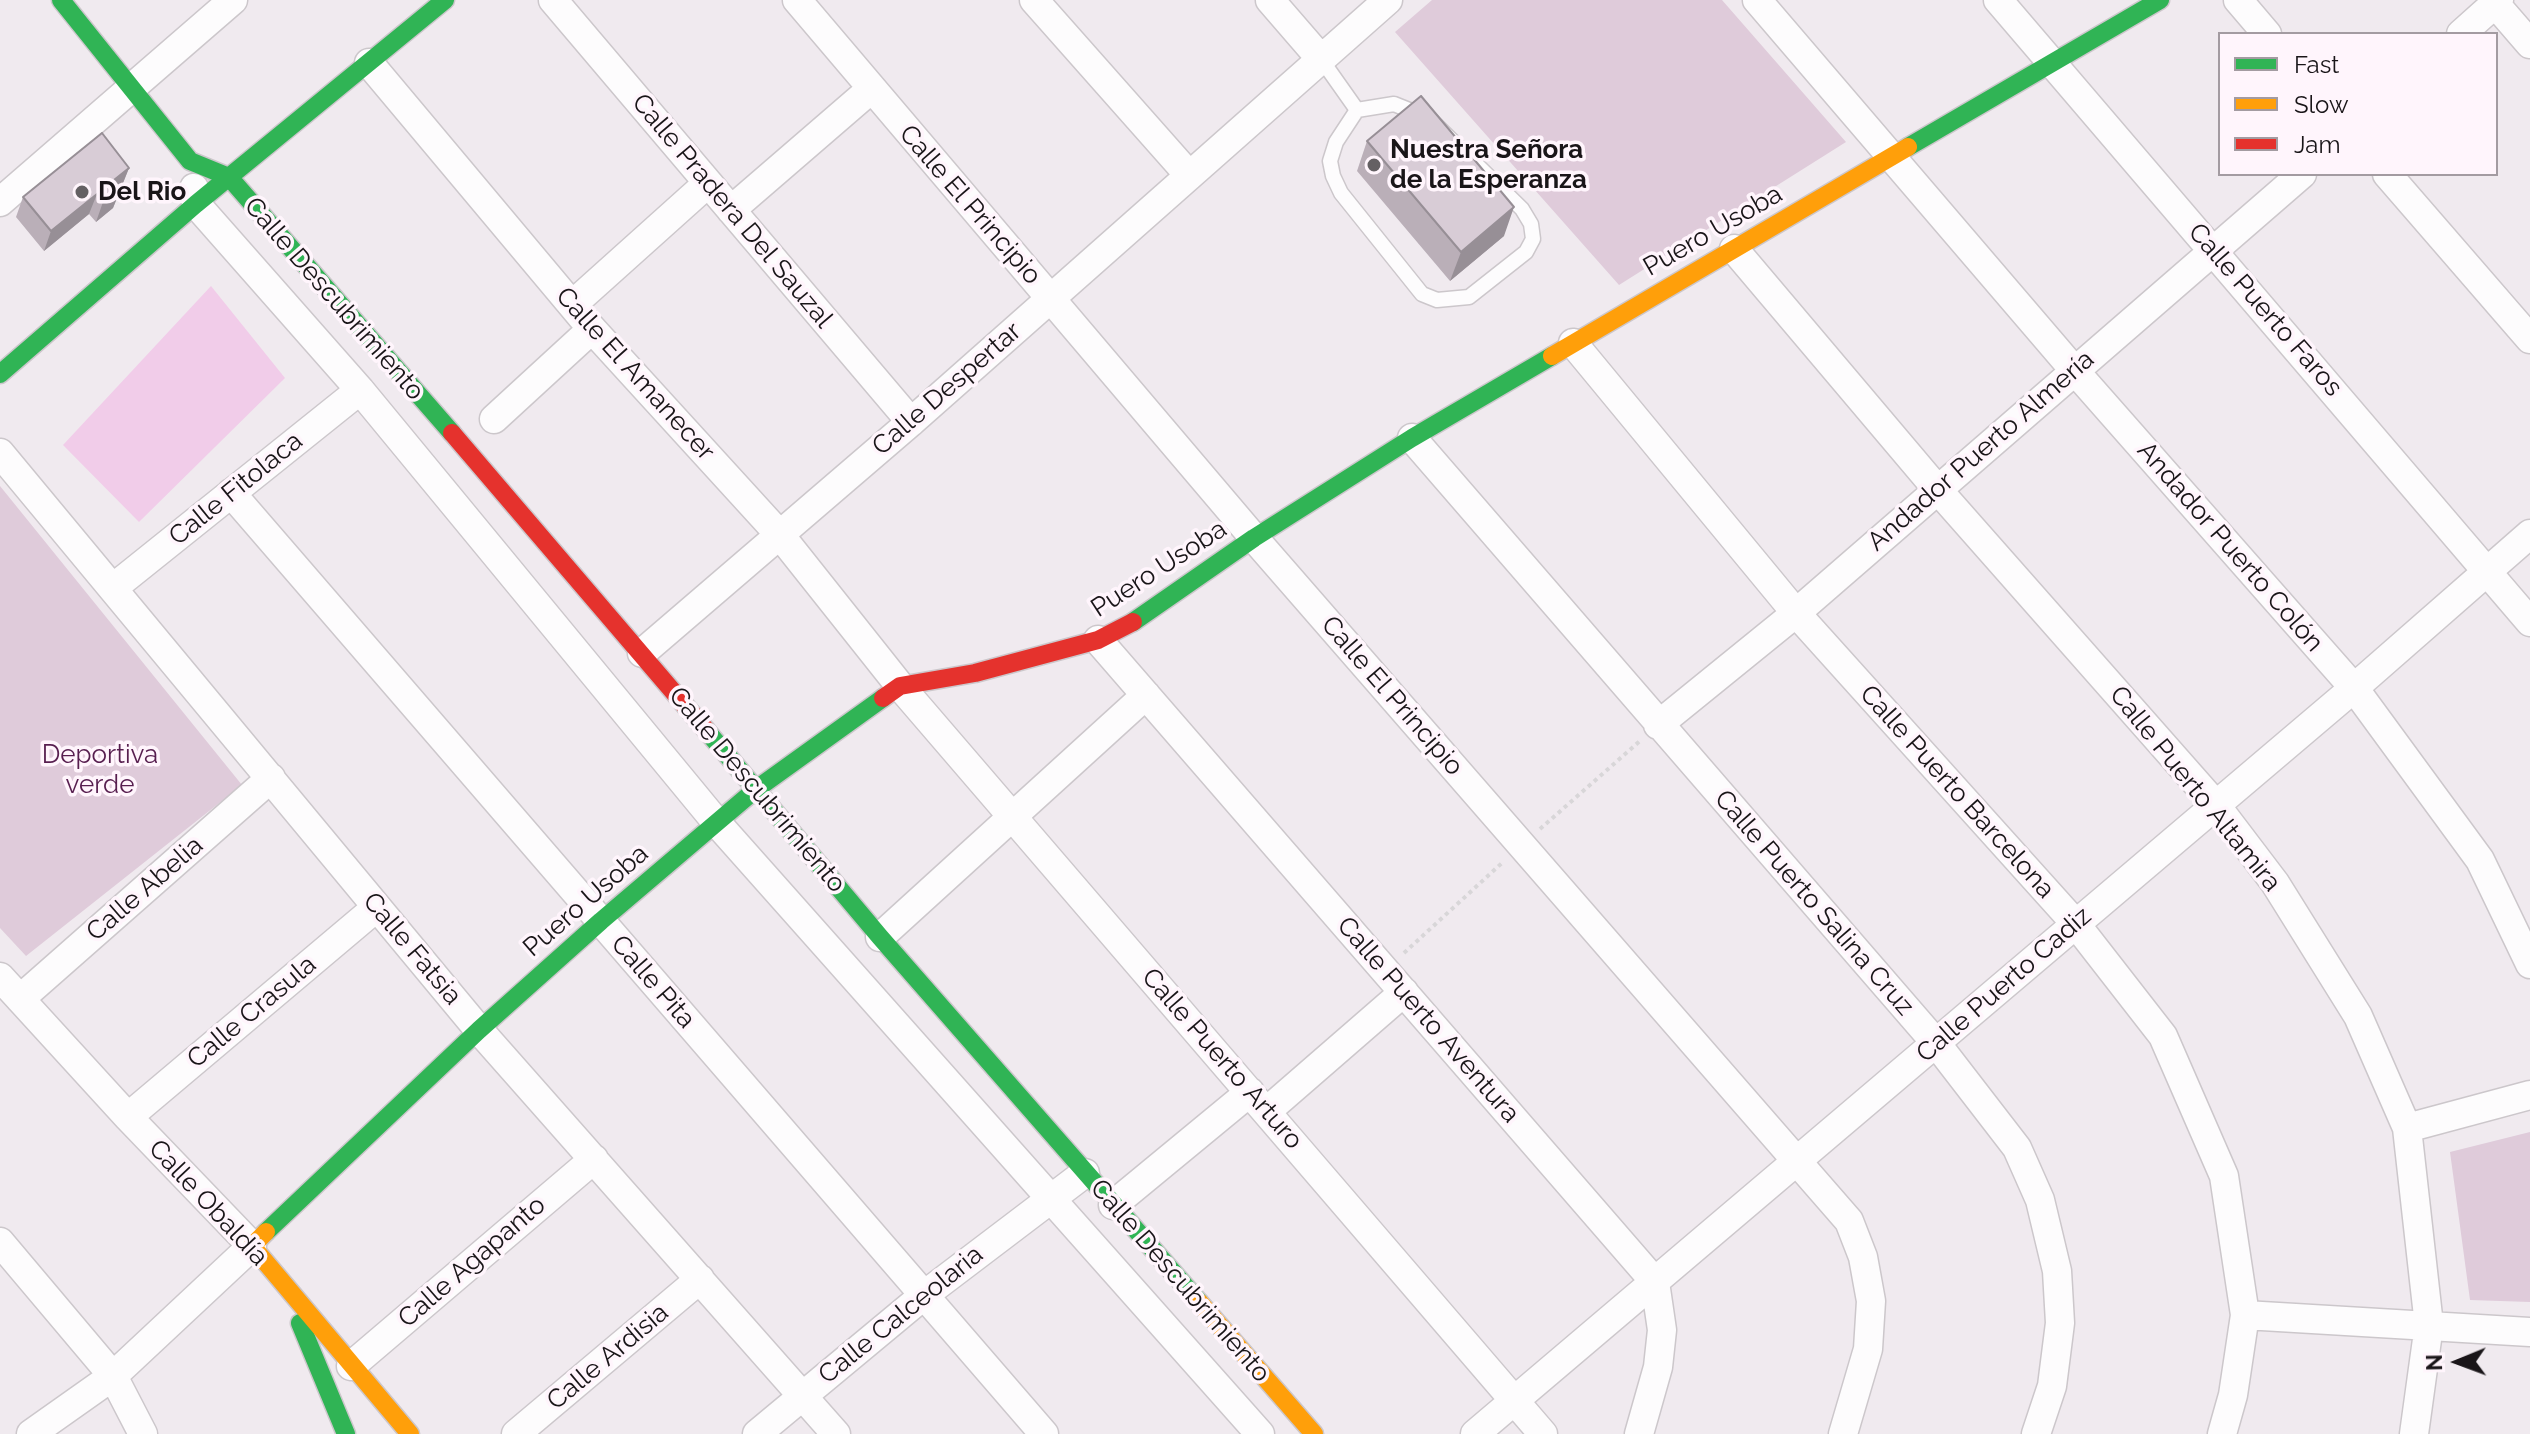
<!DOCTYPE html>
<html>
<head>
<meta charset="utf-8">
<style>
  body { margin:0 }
  #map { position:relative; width:2530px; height:1434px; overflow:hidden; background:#f0eaef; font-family:Raleway,sans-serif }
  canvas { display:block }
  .legend { position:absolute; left:2218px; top:32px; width:280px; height:144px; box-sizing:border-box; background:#fff5fc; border:2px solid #a39ba1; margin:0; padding:10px 14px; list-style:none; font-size:24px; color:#191518 }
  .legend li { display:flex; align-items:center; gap:16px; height:40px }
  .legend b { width:40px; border:2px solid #a39ba1 }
  .north { position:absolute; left:2418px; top:1322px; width:80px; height:80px; -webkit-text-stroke:6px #fff5fc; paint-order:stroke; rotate:269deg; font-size:22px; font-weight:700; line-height:32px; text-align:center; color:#191518 }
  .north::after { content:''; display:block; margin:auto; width:28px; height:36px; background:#191518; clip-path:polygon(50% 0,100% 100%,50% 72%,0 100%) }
</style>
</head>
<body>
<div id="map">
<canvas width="2530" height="1434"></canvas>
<ul class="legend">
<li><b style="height:10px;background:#30b455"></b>Fast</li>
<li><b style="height:10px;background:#ff9f0a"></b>Slow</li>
<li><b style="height:10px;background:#e5322d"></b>Jam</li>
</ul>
<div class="north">N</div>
</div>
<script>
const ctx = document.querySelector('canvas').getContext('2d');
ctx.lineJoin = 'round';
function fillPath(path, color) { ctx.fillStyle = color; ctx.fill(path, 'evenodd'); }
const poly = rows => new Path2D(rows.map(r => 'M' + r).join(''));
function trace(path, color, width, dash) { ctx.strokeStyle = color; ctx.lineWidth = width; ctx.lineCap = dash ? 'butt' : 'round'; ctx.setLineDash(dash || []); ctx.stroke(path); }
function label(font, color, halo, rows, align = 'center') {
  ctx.font = font + ' Raleway,sans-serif'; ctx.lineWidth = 7; ctx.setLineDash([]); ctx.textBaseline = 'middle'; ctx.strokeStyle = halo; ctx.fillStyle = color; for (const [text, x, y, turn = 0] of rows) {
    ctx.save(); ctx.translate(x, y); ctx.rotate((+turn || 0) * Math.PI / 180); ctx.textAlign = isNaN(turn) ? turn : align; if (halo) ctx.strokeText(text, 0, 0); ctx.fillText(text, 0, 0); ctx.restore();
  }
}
const green = poly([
  [1432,0,1722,0,1846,142,1619,285,1395,32],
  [0,486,242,785,26,956,0,928],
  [2530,1132,2530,1302,2470,1300,2450,1152]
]);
const water = poly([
  [211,286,285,378,139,522,63,445]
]);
const path = poly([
  [1540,829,1641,740],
  [1404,953,1503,862]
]);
const lane = poly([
  [1321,59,1357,110],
  [1394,104,1429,118,1522,209,1531,224,1533,239,1526,252,1469,297,1437,300,1422,294,1341,193,1333,176,1330,161,1336,142,1357,110,1394,104]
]);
const street = poly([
  [553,0,911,422],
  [797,0,1254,538,1849,1221,1863,1257,1871,1301,1868,1349,1843,1434],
  [1034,0,1189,175],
  [1270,0,1321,59],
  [1757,0,2074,370,2354,688,2480,860,2530,964],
  [1998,0,2530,622],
  [2238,0,2267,34],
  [2492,0,2530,44],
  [2461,34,2499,0],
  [369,63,592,329,780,535,900,686,1543,1434],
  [2387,174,2530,339],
  [194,188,196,204,360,390,717,823,1260,1434],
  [0,202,233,0],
  [731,210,870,90],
  [1734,249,1937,489,2215,804,2275,883,2358,1016,2407,1128,2429,1325,2414,1434],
  [572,305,708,183],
  [1573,343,1796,613,2075,923,2163,1036,2224,1176,2245,1315,2233,1395,2222,1434],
  [494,419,592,329],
  [1412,438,1936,1043,2017,1148,2040,1200,2057,1271,2060,1323,2052,1386,2036,1434],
  [0,453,479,1030,836,1434],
  [231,493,1044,1434],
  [113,588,360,390],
  [1098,640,1655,1282,1662,1330,1658,1367,1639,1434],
  [642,653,911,422,1388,0],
  [1658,725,1796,613,2302,174],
  [880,937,1146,695],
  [0,977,128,1117,252,1246,113,1376,31,1434],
  [20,999,271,778],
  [1267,1111,1404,992],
  [128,1117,377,907],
  [2407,1128,2530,1095],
  [1113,1205,1250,1092],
  [0,1242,113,1376,143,1434],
  [2245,1315,2530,1332],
  [351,1366,594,1159],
  [516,1434,700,1279],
  [757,1434,923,1296,1085,1173],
  [1475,1434,2354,688,2530,534]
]);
const fast = poly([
  [61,0,190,161,229,177,452,433],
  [1908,147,2160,0],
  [0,374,196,204,445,0],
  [1133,622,1254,538,1412,438,1552,356],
  [706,730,880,937,1199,1302],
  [266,1232,479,1030,601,921,755,790,883,698],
  [300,1323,346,1434]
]);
const slow = poly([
  [1552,356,1908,147],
  [266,1232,252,1246,410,1434],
  [1199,1302,1314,1434]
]);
const jam = poly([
  [452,433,706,730],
  [883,698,900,686,975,673,1098,640,1133,622]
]);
const wall = poly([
  [1367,141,1504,236,1450,281,1357,171],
  [129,168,113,208,96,222,89,214,44,251,16,217,23,197]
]);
const shadedWall = poly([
  [129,168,113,208,96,222,103,202,114,180],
  [97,194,89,214,44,251,51,231],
  [1514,207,1504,236,1450,281,1461,252]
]);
const building = poly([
  [1421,96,1514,207,1461,252,1367,141,1421,96],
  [102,133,129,168,114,180,121,187,103,202,97,194,51,231,23,197,102,133]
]);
const markers = [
  [1374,165,8,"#646063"],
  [82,192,8,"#646063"]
];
const poiNames = [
  ["Nuestra Señora",1390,150],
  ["de la Esperanza",1390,180],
  ["Del Rio",98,192]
];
const streetNames = [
  ["Calle El Principio",970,205,49],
  ["Calle Pradera Del Sauzal",732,211,50],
  ["Puero Usoba",1713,231,-30],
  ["Calle Descubrimiento",334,299,49],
  ["Calle Puerto Faros",2265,310,49],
  ["Calle El Amanecer",635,374,48],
  ["Calle Despertar",947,389,-41],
  ["Andador Puerto Almería",1981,451,-41],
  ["Calle Fitolaca",236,489,-39],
  ["Andador Puerto Colón",2230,547,49],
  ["Puero Usoba",1159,569,-33],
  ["Calle El Principio",1392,696,49],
  ["Calle Puerto Altamira",2195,789,51],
  ["Calle Descubrimiento",757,790,50],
  ["Calle Puerto Barcelona",1957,792,48],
  ["Calle Abelia",145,889,-41],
  ["Puero Usoba",586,901,-41],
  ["Calle Puerto Salina Cruz",1814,903,49],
  ["Calle Fatsia",412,949,50],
  ["Calle Pita",653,982,49],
  ["Calle Puerto Cadiz",2004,985,-41],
  ["Calle Crasula",252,1012,-40],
  ["Calle Puerto Aventura",1428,1020,49],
  ["Calle Puerto Arturo",1222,1059,49],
  ["Calle Obaldía",208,1203,47],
  ["Calle Agapanto",472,1262,-41],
  ["Calle Descubrimiento",1180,1281,49],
  ["Calle Calceolaria",901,1315,-39],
  ["Calle Ardisia",608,1357,-40]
];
const parkNames = [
  ["Deportiva",100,755],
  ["verde",100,785]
];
fillPath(green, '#dfcbda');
fillPath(water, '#f1cce9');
trace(lane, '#ccc7cb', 17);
trace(street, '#ccc7cb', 31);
trace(fast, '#ccc7cb', 21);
trace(slow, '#ccc7cb', 21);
trace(jam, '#ccc7cb', 21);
trace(path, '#d8d6d8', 4, [4, 4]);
trace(lane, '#fdfcfd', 14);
trace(street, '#fdfcfd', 28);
trace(fast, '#30b455', 18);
trace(slow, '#ff9f0a', 18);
trace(jam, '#e5322d', 18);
fillPath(wall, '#baafb8');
fillPath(shadedWall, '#978f96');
fillPath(building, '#d8ccd6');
trace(building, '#978f96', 2);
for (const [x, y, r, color] of markers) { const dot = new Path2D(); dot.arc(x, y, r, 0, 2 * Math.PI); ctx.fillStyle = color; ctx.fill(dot); trace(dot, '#fff5fc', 3); }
label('bold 26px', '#191518', '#fff5fc', poiNames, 'left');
label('26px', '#191518', '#fff5fc', streetNames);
label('26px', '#571e4f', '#fff5fc', parkNames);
</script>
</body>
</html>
